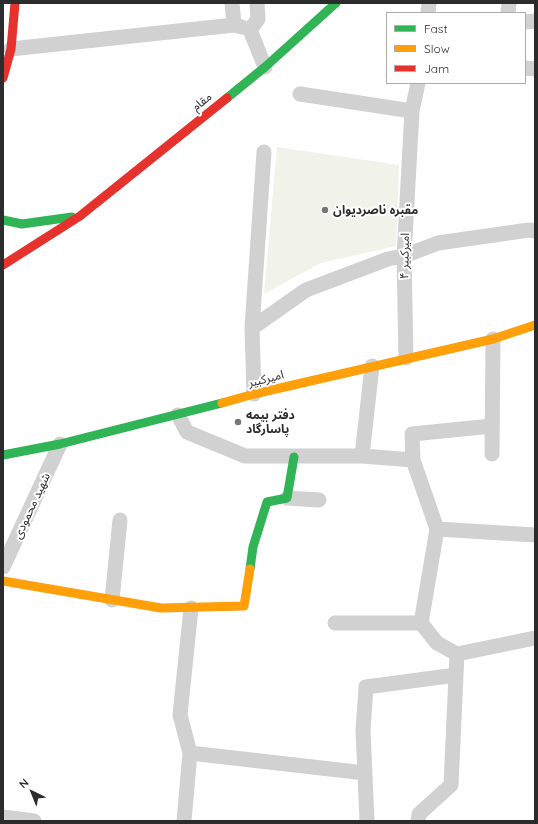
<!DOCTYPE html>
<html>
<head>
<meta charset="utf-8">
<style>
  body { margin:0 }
  #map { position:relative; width:538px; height:824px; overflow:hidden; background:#fff; font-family:Quicksand,sans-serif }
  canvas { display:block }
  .frame { position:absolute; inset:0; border:4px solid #2c2c2c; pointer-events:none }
  .legend { position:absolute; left:386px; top:12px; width:140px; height:72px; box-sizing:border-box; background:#fff; border:1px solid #ababab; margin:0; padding:5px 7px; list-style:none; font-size:12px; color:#2c2c2c }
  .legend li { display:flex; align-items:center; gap:8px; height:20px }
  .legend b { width:20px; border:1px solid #ababab }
  .north { position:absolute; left:12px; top:772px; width:40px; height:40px; -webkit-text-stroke:3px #fff; paint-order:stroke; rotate:317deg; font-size:11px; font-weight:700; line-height:16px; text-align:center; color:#2c2c2c }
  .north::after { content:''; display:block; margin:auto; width:14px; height:18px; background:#2c2c2c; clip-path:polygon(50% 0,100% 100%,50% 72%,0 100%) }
</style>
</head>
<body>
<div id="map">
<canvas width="538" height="824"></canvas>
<div class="frame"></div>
<ul class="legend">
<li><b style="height:5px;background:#30b455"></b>Fast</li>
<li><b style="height:5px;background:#ff9f0a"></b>Slow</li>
<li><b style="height:5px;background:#e5322d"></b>Jam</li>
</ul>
<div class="north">N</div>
</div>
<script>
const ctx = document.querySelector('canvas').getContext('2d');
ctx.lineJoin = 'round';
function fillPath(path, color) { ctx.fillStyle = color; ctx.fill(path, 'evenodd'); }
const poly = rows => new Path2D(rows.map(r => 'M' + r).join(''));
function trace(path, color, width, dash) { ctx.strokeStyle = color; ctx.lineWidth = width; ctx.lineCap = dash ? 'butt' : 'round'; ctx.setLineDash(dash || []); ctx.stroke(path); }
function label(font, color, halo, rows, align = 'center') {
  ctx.font = font + ' Quicksand,"Noto Sans Arabic",sans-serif'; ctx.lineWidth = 4; ctx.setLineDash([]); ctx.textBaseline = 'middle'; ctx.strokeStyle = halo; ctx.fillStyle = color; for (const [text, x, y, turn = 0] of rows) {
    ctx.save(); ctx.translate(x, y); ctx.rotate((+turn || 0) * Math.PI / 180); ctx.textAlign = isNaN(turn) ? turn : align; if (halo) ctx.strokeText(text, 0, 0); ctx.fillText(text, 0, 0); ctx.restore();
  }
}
const green = poly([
  [277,147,399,165,396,246,321,263,264,294]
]);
const street = poly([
  [232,3,234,25,242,27],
  [428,13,429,3],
  [508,13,509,3],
  [525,22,535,21],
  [250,30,265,67],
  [250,30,258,19,257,3],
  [11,49,234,25],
  [525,68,535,69],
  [300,94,412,111],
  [252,328,306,290,388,259,404,256,438,243,529,230,535,231],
  [406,358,404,256,412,111,418,83],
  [254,394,252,328,264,152],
  [178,415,187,432,245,456,362,456,413,460,412,434,492,426],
  [492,454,493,339],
  [362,456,372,366],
  [413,460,437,529,421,623],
  [287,498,319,500],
  [437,529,535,535],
  [3,567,60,444],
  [112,600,120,520],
  [335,623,421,623,437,643,457,654],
  [190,753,365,773],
  [3,817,34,821],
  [184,821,190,753,180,715,191,608],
  [367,821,363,730,366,687,456,675],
  [418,821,419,814,451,785,457,654,535,638]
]);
const fast = poly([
  [227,98,265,67,336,3],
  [3,220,22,224,72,217],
  [3,455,60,444,222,403],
  [250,569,253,547,267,502,287,498,294,457]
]);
const slow = poly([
  [222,403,254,394,493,339,535,325],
  [3,581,161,608,244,606,250,569]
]);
const jam = poly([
  [3,78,11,49,15,3],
  [3,265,80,216,227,98]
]);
const markers = [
  [325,210,4,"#767676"],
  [238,422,4,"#767676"]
];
const streetNames = [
  ["مقام",202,102,-39],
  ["امیرکبیر ۴",405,256,-89],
  ["امیرکبیر",266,379,-14],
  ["شهید محمودی",32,506,-65]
];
const poiNames = [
  ["مقبره ناصردیوان",333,210],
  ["دفتر بیمه",246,415],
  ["پاسارگاد",246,429]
];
fillPath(green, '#f1f3ea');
trace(street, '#d1d1d1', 15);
trace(fast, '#30b455', 9);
trace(slow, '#ff9f0a', 9);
trace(jam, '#e5322d', 9);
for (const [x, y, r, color] of markers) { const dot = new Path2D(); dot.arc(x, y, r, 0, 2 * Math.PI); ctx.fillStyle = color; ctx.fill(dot); trace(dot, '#fff', 1.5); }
label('12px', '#2c2c2c', '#fff', streetNames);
label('bold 12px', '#2c2c2c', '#fff', poiNames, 'left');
</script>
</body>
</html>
